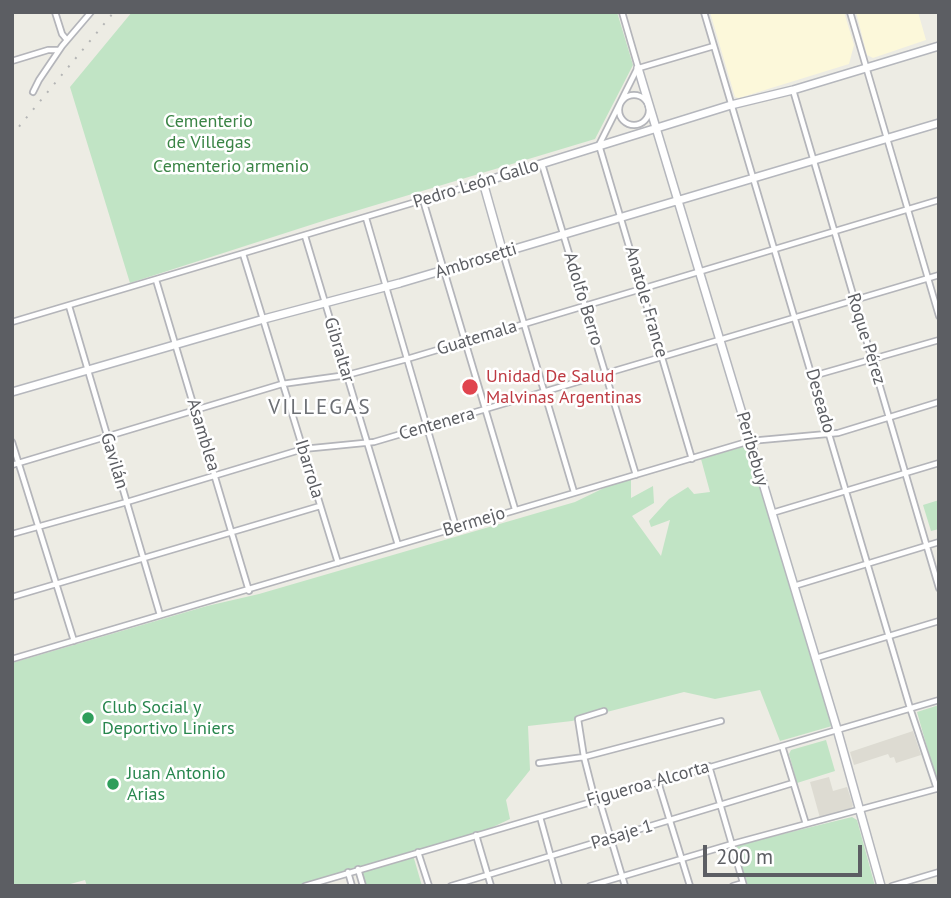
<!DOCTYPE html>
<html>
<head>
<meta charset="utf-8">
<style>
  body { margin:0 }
  #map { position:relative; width:951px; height:898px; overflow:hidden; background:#edece4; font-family:"PT Sans",sans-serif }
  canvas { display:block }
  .frame { position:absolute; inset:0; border:14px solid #5c5e63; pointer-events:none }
  .scale { position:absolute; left:703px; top:845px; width:159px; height:32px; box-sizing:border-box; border:4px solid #5c5e63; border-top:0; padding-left:9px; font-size:21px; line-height:24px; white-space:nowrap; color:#5c5e63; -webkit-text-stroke:5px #fff; paint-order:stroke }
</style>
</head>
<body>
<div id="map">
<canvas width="951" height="898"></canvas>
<div class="frame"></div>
<div class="scale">200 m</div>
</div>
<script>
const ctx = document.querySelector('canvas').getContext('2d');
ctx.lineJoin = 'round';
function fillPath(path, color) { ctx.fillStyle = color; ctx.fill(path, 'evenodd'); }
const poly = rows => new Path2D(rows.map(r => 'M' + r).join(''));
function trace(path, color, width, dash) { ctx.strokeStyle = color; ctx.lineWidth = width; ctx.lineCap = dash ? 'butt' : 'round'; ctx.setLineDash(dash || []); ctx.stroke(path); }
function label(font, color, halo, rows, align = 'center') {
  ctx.font = font + ' "PT Sans",sans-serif'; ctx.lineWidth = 5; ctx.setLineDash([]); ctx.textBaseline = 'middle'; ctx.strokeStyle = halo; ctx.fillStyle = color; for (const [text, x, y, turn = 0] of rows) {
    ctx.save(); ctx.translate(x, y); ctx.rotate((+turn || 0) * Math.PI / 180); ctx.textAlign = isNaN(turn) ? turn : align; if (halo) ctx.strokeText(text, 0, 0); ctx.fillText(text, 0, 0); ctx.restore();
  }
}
const commercial = poly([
  [710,12,844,12,854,45,849,64,739,98,735,97],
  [918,12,926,40,873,58,867,55,856,12]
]);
const education = poly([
  [913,731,921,755,896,763,894,757,890,758,888,754,854,765,850,752],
  [829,777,833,791,847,787,853,805,851,809,820,818,810,782]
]);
const green = poly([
  [132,12,617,12,633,65,595,139,329,219,130,283,70,87],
  [749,445,832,726,780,741,760,690,715,699,684,692,572,721,528,726,530,770,506,800,510,819,476,835,305,886,87,886,85,880,63,886,12,886,12,663,207,606,259,594,575,502,608,486,631,479,631,498,653,486,654,503,632,516,661,556,670,520,651,527,649,521,669,499,688,487,694,494,710,492,701,459],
  [939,500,939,529,931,531,923,505],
  [939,705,939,786,938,786,917,712],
  [826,740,835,771,797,783,789,754,791,750],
  [852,817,857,820,875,886,748,886,736,848,738,845],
  [413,855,422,886,365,886,360,871]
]);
const street = poly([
  [55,12,62,34,67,40],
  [622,12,638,67],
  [704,12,910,708,937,789],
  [850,12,939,316],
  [12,61,48,50,59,50],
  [639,68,714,46],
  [637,69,599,145,692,459],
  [793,90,939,588],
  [33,92,39,80,62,46,91,12],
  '619 110a15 15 0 1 1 30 0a15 15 0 1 1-30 0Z',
  [542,164,636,475],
  [423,200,515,509],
  [366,218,456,527],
  [305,236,398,545],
  [503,253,574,492],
  [243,254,338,563],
  [156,280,249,591],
  [69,306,160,615],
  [12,322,483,182],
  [813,376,939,340],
  [12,442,74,641],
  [12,465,282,384,347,375,407,359,939,200],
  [772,513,939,463],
  [12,534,127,502,303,449,374,442,939,275],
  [794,586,939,542],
  [12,597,320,506],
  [816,658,939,621],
  [12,659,750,441,838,433,939,402],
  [782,746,806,824],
  [539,763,584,757,578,719,604,711],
  [709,766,744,886],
  [658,782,690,886],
  [599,799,625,886],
  [595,800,584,757,721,721],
  [540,817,559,886],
  [476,835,491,886],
  [418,852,429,886],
  [358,869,363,886],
  [348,872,352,886],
  [305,886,939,700],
  [451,886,793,783],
  [590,886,732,844,936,789],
  [733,886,743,883],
  [892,886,939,872]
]);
const secondary = poly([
  [638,68,837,729,881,886],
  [503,253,483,182,731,105,793,90,939,46],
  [12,392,264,319,400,283,939,123]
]);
const rail = poly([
  [12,135,114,12]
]);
const markers = [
  [470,387,9,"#e0444e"],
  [88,718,7,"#2e9e5b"],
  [113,784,7,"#2e9e5b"]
];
const parkNames = [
  ["Cementerio",209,122],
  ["de Villegas",209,143],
  ["Cementerio armenio",231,167]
];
const streetNames = [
  ["Pedro León Gallo",476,184,-17],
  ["Ambrosetti",476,261,-17],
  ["Adolfo Berro",583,299,73],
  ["Anatole France",646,302,74],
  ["Guatemala",477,338,-17],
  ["Roque Pérez",866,339,73],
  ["Gibraltar",339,350,73],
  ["Deseado",820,401,74],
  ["Centenera",437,424,-16],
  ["Asamblea",203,435,73],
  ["Peribebuy",752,449,74],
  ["Gavilán",114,461,73],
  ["Ibarrola",309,469,73],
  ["Bermejo",474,522,-17],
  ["Figueroa Alcorta",648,784,-16],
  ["Pasaje 1",622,835,-17]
];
const healthNames = [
  ["Unidad De Salud",486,377],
  ["Malvinas Argentinas",486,398]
];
const leisureNames = [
  ["Club Social y",102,708],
  ["Deportivo Liniers",102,729],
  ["Juan Antonio",127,774],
  ["Arias",127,795]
];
const quarterNames = [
  ["VILLEGAS",320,408]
];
fillPath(commercial, '#fcf8da');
fillPath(education, '#dddbd2');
fillPath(green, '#c1e4c5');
trace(street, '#b4b5ba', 8);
trace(secondary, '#b5b7bd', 10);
trace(street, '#fff', 4.5);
trace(secondary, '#fff', 7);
trace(rail, '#b4b5b5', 2, [2, 9]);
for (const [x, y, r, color] of markers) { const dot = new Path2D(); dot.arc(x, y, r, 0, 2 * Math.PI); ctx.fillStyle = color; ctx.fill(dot); trace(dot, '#fff', 2.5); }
label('18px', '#3a8445', '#fff', parkNames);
label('18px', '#5c5e63', '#fff', streetNames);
label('18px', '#be3a42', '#fff', healthNames, 'left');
label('18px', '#27864d', '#fff', leisureNames, 'left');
ctx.letterSpacing = '2px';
label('21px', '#6d7075', '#fff', quarterNames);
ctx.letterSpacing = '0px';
</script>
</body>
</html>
